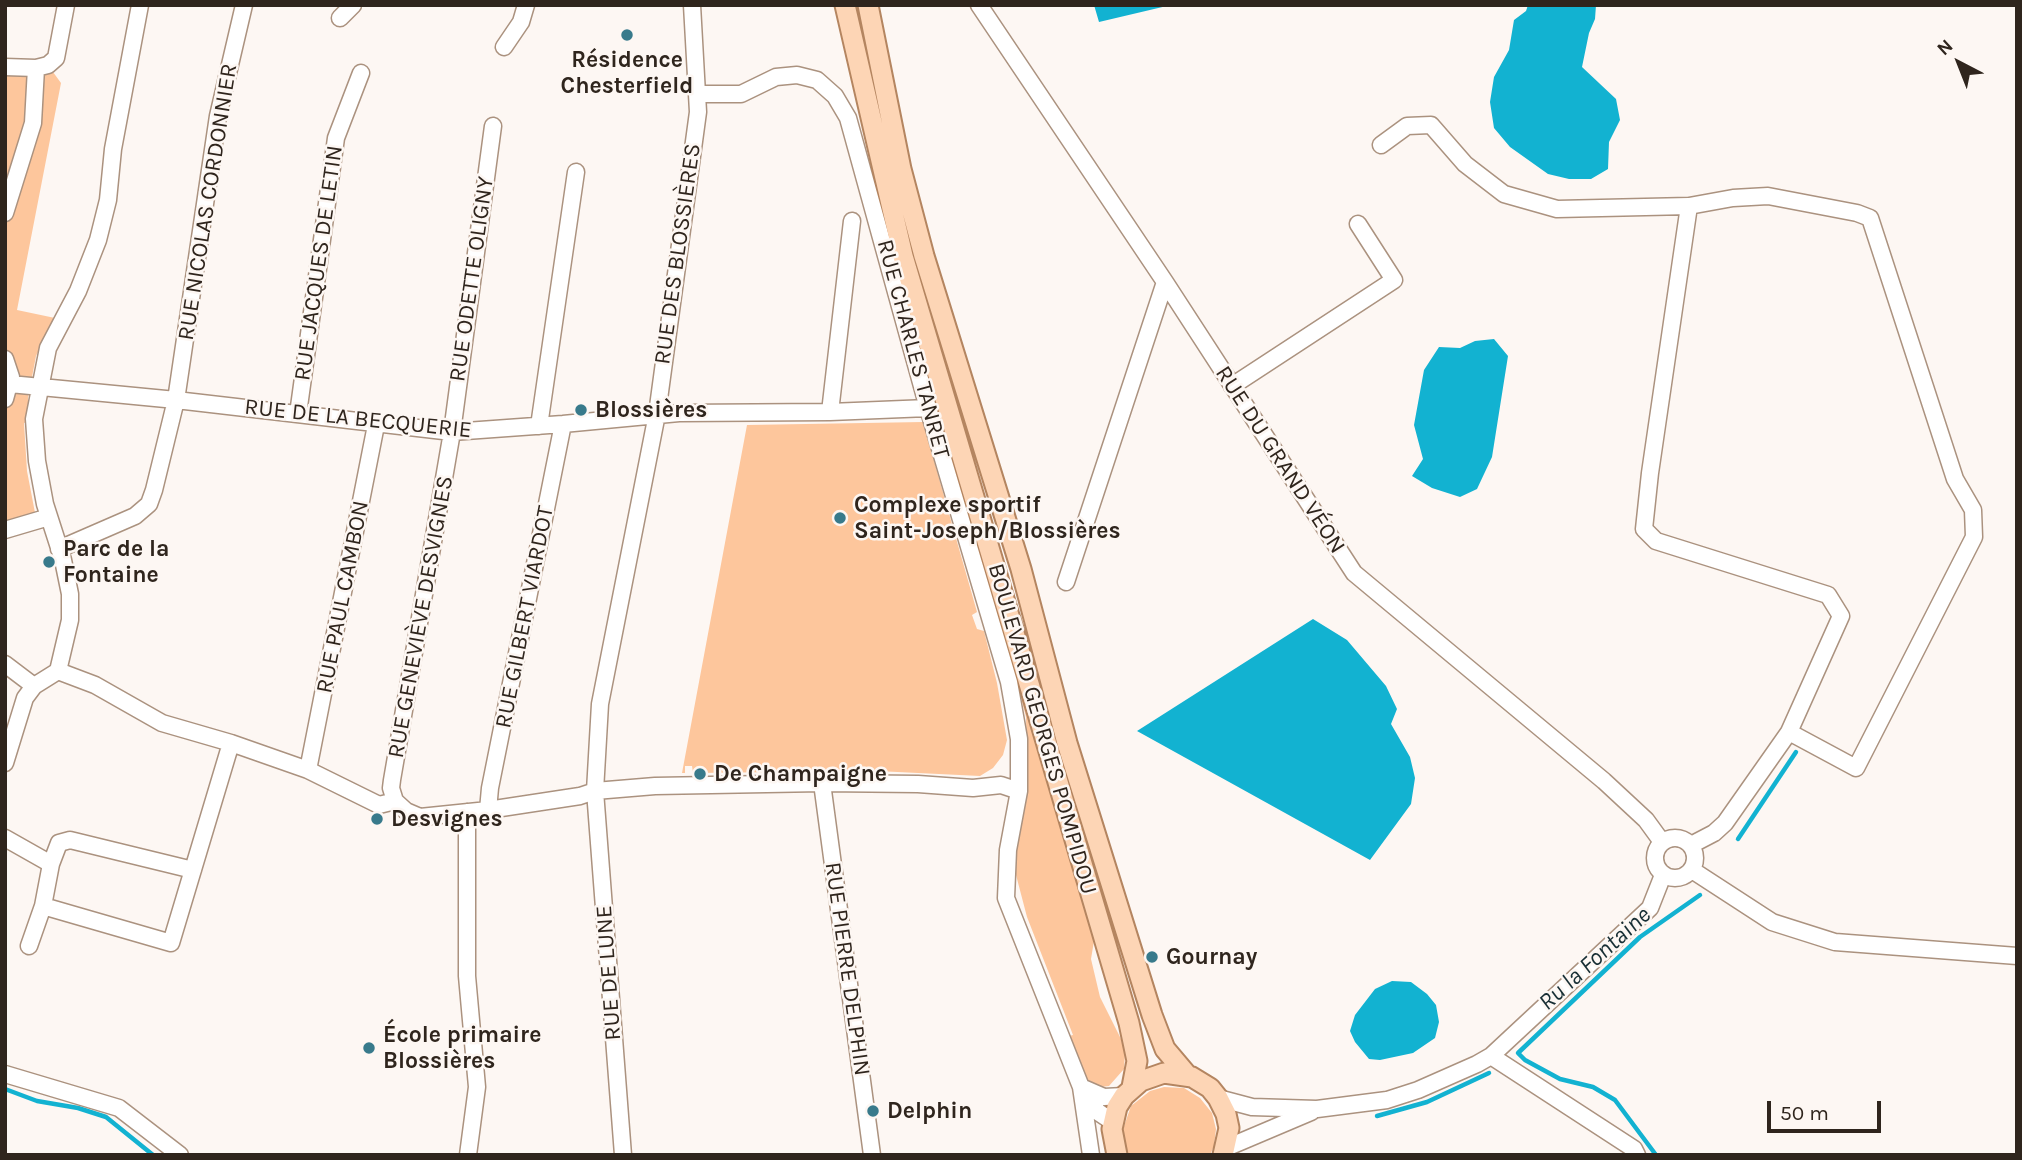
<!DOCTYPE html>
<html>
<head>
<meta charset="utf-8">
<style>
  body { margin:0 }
  #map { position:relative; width:2022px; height:1160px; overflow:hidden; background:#fdf7f3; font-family:Karla,sans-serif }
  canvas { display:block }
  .frame { position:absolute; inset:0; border:7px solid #2f251d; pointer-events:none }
  .north { position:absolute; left:1924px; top:28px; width:70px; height:70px; -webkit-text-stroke:5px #fdf7f3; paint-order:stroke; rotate:318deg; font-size:19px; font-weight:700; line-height:28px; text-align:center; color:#2f251d }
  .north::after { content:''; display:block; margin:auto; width:24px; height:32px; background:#2f251d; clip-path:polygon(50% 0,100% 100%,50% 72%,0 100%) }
  .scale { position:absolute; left:1767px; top:1101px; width:114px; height:32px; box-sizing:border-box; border:4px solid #2f251d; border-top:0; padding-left:9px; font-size:21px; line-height:24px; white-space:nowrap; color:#2f251d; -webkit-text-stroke:5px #fdf7f3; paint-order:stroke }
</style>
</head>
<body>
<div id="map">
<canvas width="2022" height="1160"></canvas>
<div class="frame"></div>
<div class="north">N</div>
<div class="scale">50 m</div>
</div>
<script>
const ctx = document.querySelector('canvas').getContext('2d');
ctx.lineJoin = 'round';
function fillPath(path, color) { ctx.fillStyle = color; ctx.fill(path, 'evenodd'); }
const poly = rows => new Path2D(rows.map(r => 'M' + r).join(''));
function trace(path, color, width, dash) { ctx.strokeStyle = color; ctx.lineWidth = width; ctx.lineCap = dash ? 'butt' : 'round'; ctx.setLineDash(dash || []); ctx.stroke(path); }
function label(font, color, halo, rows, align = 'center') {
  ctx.font = font + ' Karla,sans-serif'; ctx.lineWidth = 5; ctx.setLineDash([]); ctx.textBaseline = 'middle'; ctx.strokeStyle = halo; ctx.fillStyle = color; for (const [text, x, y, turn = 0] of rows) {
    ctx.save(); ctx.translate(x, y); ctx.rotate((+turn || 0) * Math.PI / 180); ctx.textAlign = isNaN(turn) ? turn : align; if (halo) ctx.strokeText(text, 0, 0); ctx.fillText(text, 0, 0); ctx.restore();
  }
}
const green = poly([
  [53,72,61,83,17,310,55,318,36,356,28,398,29,422,24,423,27,471,36,518,5,522,5,76,35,76],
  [923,422,977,612,972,615,977,629,984,631,997,683,1007,740,1003,755,993,768,980,776,877,771,693,773,692,766,685,766,685,773,682,773,747,425],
  [1011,660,1031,719,1095,935,1091,959,1100,997,1121,1039,1125,1054,1124,1069,1109,1086,1101,1087,1088,1082,1081,1068,1069,1036,1073,1035,1027,917,1016,875,1012,875,1027,779,1026,717],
  [1164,1087,1184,1088,1200,1098,1212,1113,1216,1129,1214,1146,1210,1155,1129,1155,1124,1146,1123,1129,1131,1106,1150,1091]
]);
const water = poly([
  [1094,5,1171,5,1099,22],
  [1528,5,1596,5,1595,19,1589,33,1582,67,1616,99,1620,120,1609,142,1608,169,1591,179,1569,179,1548,174,1510,147,1494,128,1490,102,1494,77,1509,50,1514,20,1526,11],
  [1494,339,1508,356,1492,457,1477,489,1460,497,1432,488,1412,476,1423,459,1414,425,1424,370,1439,347,1460,348,1475,341],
  [1313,619,1347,640,1386,686,1397,709,1391,724,1410,757,1415,778,1411,804,1370,860,1137,731],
  [1392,981,1411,982,1427,994,1436,1005,1439,1022,1435,1038,1413,1053,1380,1060,1369,1059,1355,1042,1350,1031,1355,1015,1375,989]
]);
const stream = poly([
  [1738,839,1796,752],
  [5,1089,37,1101,78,1108,106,1117,153,1155],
  [1377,1116,1427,1102,1489,1073],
  [1656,1155,1615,1100,1593,1087,1560,1079,1525,1060,1518,1053,1640,937,1700,895]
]);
const minor = poly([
  [979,5,1165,282,1354,573,1604,781,1646,820,1662,842],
  [340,18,353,5],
  [504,47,521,22,526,5],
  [5,67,36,68,48,65,56,58,66,5],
  [697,94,741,94,776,77,797,75,817,80,835,96,848,118,928,408,1009,682,1019,739,1019,791,1008,850,1006,898,1081,1087,1091,1155],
  [1381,145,1407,126,1431,125,1465,164,1504,194,1557,209,1689,206,1733,198,1768,196,1857,213,1870,218,1955,479,1973,510,1974,537,1856,768,1789,732],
  [1689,206,1650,473,1644,529,1656,541,1828,595,1841,616,1789,732,1725,823,1714,833,1691,845],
  [5,213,33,123,36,68],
  [5,359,11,377,5,399],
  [10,384,176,400,452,432,563,424,679,413,830,412,928,408],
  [1232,386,1394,280,1358,224],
  [830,412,852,221],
  [298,414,336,138,361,73],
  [539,426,576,172],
  [5,530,49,517],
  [59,549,135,516,149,504,154,490,176,400,218,116,244,5],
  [1066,582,1165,282],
  [5,664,34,686],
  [58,671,95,685,162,723,231,743,308,770,379,805,395,801,406,811,420,817,488,810,580,796,595,791,655,786,822,783,918,784,973,788,1001,785,1019,791],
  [58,671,70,620,70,594,63,560,45,504,37,461,34,419,48,348,78,291,98,240,108,200,113,149,140,5],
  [5,763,25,698,34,686,58,671],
  [308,770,376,425],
  [822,783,872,1155],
  [395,801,391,788,392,780,452,432,493,126],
  [488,810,490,788,563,424],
  [467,812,467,976,477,1087,468,1155],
  '1655 858a20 20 0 1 1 40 0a20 20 0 1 1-40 0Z',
  [5,838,51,864],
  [1692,870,1772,922,1835,942,2017,956],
  [43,906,171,943,231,743],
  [29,946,43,906,51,864,59,843,70,840,193,870],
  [1491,1056,1634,1149,1637,1155],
  [5,1074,119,1108,180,1155],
  [1081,1087,1104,1097,1124,1096],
  [1084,1092,1098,1112,1113,1122],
  [1218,1098,1252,1107,1317,1109,1387,1100,1418,1090,1477,1064,1491,1056,1650,908,1663,875],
  [1226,1148,1311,1112],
  [623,1155,595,791,600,704,657,414,698,112,692,5]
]);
const major = poly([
  [845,5,903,256,1129,1023,1137,1061,1132,1087],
  [868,5,901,169,924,256,1021,569,1067,743,1152,1015,1165,1049,1187,1075],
  [1117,1155,1112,1129,1117,1107,1124,1096,1141,1081,1164,1073,1192,1077,1210,1088,1218,1098,1226,1114,1229,1128,1223,1155]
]);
const markers = [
  [627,35,7,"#387a8b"],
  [581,410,7,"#387a8b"],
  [840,518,7,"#387a8b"],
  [49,562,7,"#387a8b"],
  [700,774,7,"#387a8b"],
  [377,819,7,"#387a8b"],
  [1152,957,7,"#387a8b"],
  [369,1048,7,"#387a8b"],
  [873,1111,7,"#387a8b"]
];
const poiNames = [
  ["Résidence",627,60,"center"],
  ["Chesterfield",627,86,"center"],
  ["Blossières",595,410],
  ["Complexe sportif",854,505],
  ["Saint-Joseph/Blossières",854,531],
  ["Parc de la",63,549],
  ["Fontaine",63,575],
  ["De Champaigne",714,774],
  ["Desvignes",391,819],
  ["Gournay",1166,957],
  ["École primaire",383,1035],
  ["Blossières",383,1061],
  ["Delphin",887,1111]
];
const streetNames = [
  ["RUE NICOLAS CORDONNIER",208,202,-81],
  ["RUE DES BLOSSIÈRES",678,254,-82],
  ["RUE JACQUES DE LETIN",319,263,-82],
  ["RUE ODETTE OLIGNY",472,279,-82],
  ["RUE CHARLES TANRET",913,349,75],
  ["RUE DE LA BECQUERIE",358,419,6],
  ["RUE DU GRAND VÉON",1280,460,57],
  ["RUE PAUL CAMBON",343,597,-79],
  ["RUE GENEVIÈVE DESVIGNES",421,617,-80],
  ["RUE GILBERT VIARDOT",525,617,-79],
  ["BOULEVARD GEORGES POMPIDOU",1042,729,74],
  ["RUE PIERRE DELPHIN",847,969,82],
  ["RUE DE LUNE",609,973,-94]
];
const waterNames = [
  ["Ru la Fontaine",1595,959,-42]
];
fillPath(green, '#fdc69c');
fillPath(water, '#12b2d1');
trace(stream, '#12b2d1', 4.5);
trace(minor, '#ab927f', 19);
trace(major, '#b48560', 23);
trace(minor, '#fff', 16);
trace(major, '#fdd5b5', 19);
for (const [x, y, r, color] of markers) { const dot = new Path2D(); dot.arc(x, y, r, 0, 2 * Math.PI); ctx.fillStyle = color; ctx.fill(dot); trace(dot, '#fdf7f3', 2.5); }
label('bold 23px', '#2f251d', '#fdf7f3', poiNames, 'left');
label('23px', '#2f251d', '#fdf7f3', streetNames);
label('italic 24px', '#172e34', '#fdf7f3', waterNames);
</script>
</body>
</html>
